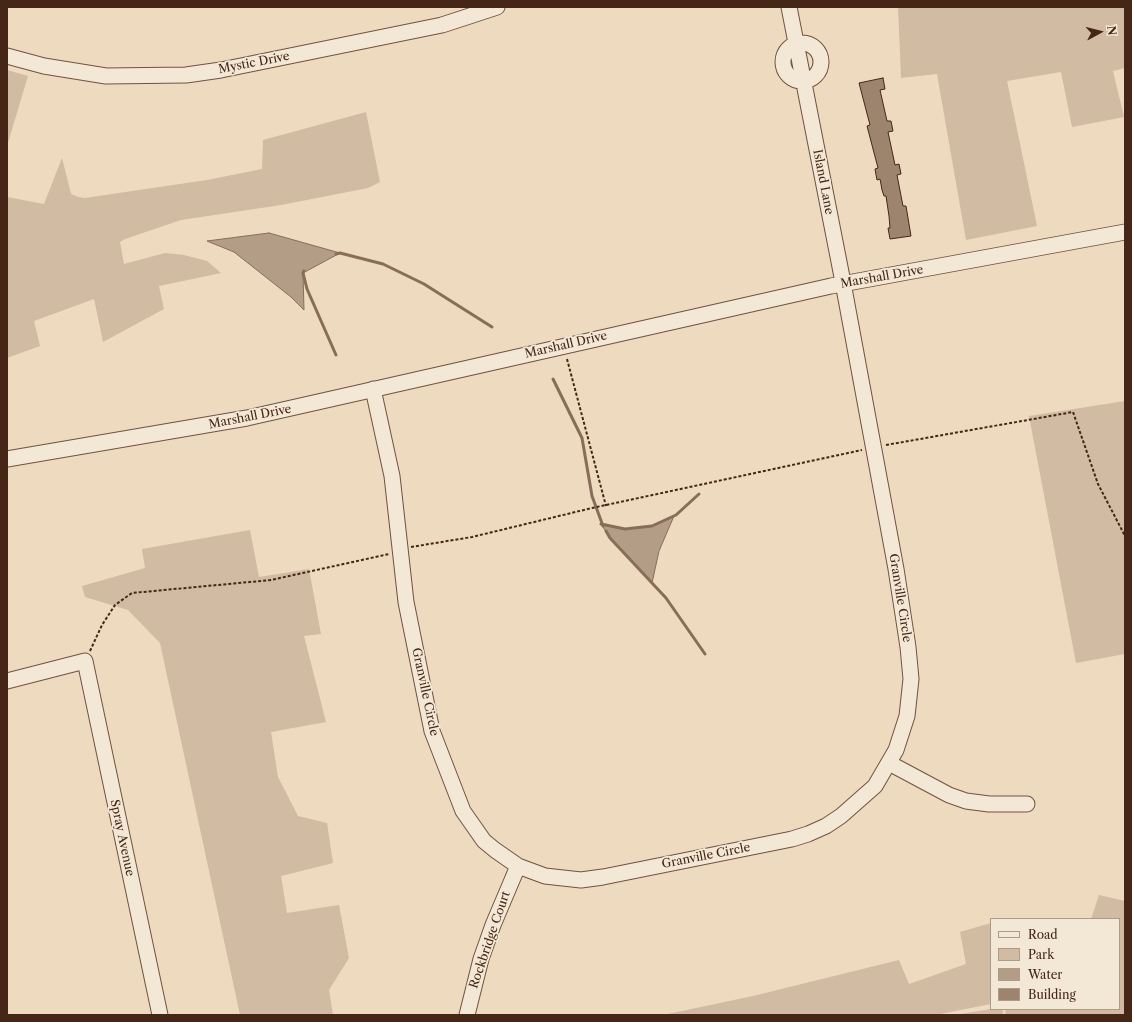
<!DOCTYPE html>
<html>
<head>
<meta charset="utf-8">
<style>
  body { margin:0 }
  #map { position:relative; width:1132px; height:1022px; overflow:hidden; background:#eddabf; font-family:"Libre Caslon Text",serif }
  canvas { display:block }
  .frame { position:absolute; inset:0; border:8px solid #462616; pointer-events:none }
  .legend { position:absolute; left:990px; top:918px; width:130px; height:92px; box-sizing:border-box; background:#f3e7d5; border:1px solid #ae9a89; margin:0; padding:5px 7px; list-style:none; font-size:12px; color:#462616 }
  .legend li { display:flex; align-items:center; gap:8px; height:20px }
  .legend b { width:20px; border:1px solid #ae9a89 }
  .north { position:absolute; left:1080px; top:12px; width:40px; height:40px; -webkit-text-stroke:3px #f3e7d5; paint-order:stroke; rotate:83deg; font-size:11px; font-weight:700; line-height:16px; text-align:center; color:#462616 }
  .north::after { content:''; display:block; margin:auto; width:14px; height:18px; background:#462616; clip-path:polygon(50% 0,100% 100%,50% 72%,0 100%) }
</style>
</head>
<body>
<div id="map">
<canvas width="1132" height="1022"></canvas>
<div class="frame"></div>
<ul class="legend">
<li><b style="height:5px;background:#f3e7d5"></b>Road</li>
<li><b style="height:11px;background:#d1bba2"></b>Park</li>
<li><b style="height:11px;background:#b49d86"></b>Water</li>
<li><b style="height:11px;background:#9d846e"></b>Building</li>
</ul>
<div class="north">N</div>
</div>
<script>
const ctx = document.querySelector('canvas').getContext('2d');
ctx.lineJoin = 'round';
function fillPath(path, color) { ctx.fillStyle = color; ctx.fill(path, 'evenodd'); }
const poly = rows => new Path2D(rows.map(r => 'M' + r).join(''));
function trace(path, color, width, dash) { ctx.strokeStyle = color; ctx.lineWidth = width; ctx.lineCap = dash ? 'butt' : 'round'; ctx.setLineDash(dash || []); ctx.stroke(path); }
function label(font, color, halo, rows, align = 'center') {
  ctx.font = font + ' "Libre Caslon Text",serif'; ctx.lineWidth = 3.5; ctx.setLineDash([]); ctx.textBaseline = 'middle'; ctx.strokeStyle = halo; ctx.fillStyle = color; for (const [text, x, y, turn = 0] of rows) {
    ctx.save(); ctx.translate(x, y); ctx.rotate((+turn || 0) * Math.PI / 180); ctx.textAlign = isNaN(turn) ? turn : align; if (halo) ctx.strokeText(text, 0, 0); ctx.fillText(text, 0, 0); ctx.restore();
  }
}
const green = poly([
  [898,7,1125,7,1125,68,1113,71,1124,117,1072,127,1061,72,1007,81,1037,226,966,240,937,74,901,78],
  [7,70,28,76,7,146],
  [366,112,380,182,368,188,281,205,181,220,125,239,120,242,124,264,165,253,184,255,207,261,221,273,159,286,164,309,103,342,94,299,34,321,40,346,7,358,7,197,44,204,62,158,71,194,78,197,85,198,207,180,262,169,263,140],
  [1125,401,1125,654,1076,663,1029,416],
  [250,530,259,577,309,569,321,634,304,636,326,722,271,732,278,777,298,816,327,823,333,863,281,876,287,913,339,905,349,958,329,990,333,1015,240,1015,160,643,128,610,85,597,82,586,145,568,142,549],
  [1099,895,1125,901,1125,1015,1006,1015,1005,1009,1119,1009,1119,919,1091,919],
  [991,923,991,1004,935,1015,663,1015,753,996,899,960,909,984,966,964,960,932],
  [991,1009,1003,1009,1003,1015,955,1015]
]);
const water = poly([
  [269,233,340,253,303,273,304,310,291,297,234,252,207,241,269,233],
  [674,516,659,551,652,583,610,538,601,524,625,529,652,526,674,516]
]);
const stream = poly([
  [336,254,340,253,383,264,424,284,492,327],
  [304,271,303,273,307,289,336,355],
  [553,379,582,438,592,496,603,526],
  [601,524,625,529,652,526,676,515,699,494],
  [606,531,610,538,666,598,705,654]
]);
const building = poly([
  [883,78,885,89,880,90,887,121,891,121,893,131,888,132,895,165,899,164,901,174,897,175,903,206,906,206,911,236,890,239,888,228,890,228,889,216,886,196,884,196,882,190,880,179,877,180,875,169,878,168,867,126,870,125,859,83,883,78]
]);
const path = poly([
  [567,359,606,506],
  [886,445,1073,412,1098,484,1125,536],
  [411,547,472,537,592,508,862,450],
  [90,651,102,625,115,605,132,593,271,580,389,554]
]);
const minor = poly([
  '783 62a19 19 0 1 1 38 0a19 19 0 1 1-38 0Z',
  [7,56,44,66,106,76,186,75,221,70,442,25,497,7],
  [373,389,392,476,406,602,432,731,463,811,484,841,495,850,518,866,545,876,581,880,603,877,792,839,808,834,826,826,841,816,875,786,896,750,907,716,911,679,908,647,896,569,841,272,789,7],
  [7,459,247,418,831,286,1125,232],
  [7,681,85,661,160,1015],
  [889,763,949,795,966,801,989,804,1027,804],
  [467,1015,481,959,493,925,518,866]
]);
const streetNames = [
  ["Mystic Drive",254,63,-11],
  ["Island Lane",823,182,79],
  ["Marshall Drive",882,277,-10],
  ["Marshall Drive",566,345,-13],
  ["Marshall Drive",250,417,-11],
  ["Granville Circle",900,598,81],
  ["Granville Circle",425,692,78],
  ["Spray Avenue",122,838,78],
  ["Granville Circle",706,856,-11],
  ["Rockbridge Court",490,940,-71]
];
fillPath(green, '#d1bba2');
fillPath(water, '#b49d86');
trace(water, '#886d59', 1);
trace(stream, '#886d59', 3);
fillPath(building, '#9d846e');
trace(building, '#462616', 1);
trace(minor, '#705340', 17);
trace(path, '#462616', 2, [3, 2]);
trace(minor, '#f3e7d5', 15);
label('12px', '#462616', '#f3e7d5', streetNames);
</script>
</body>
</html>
